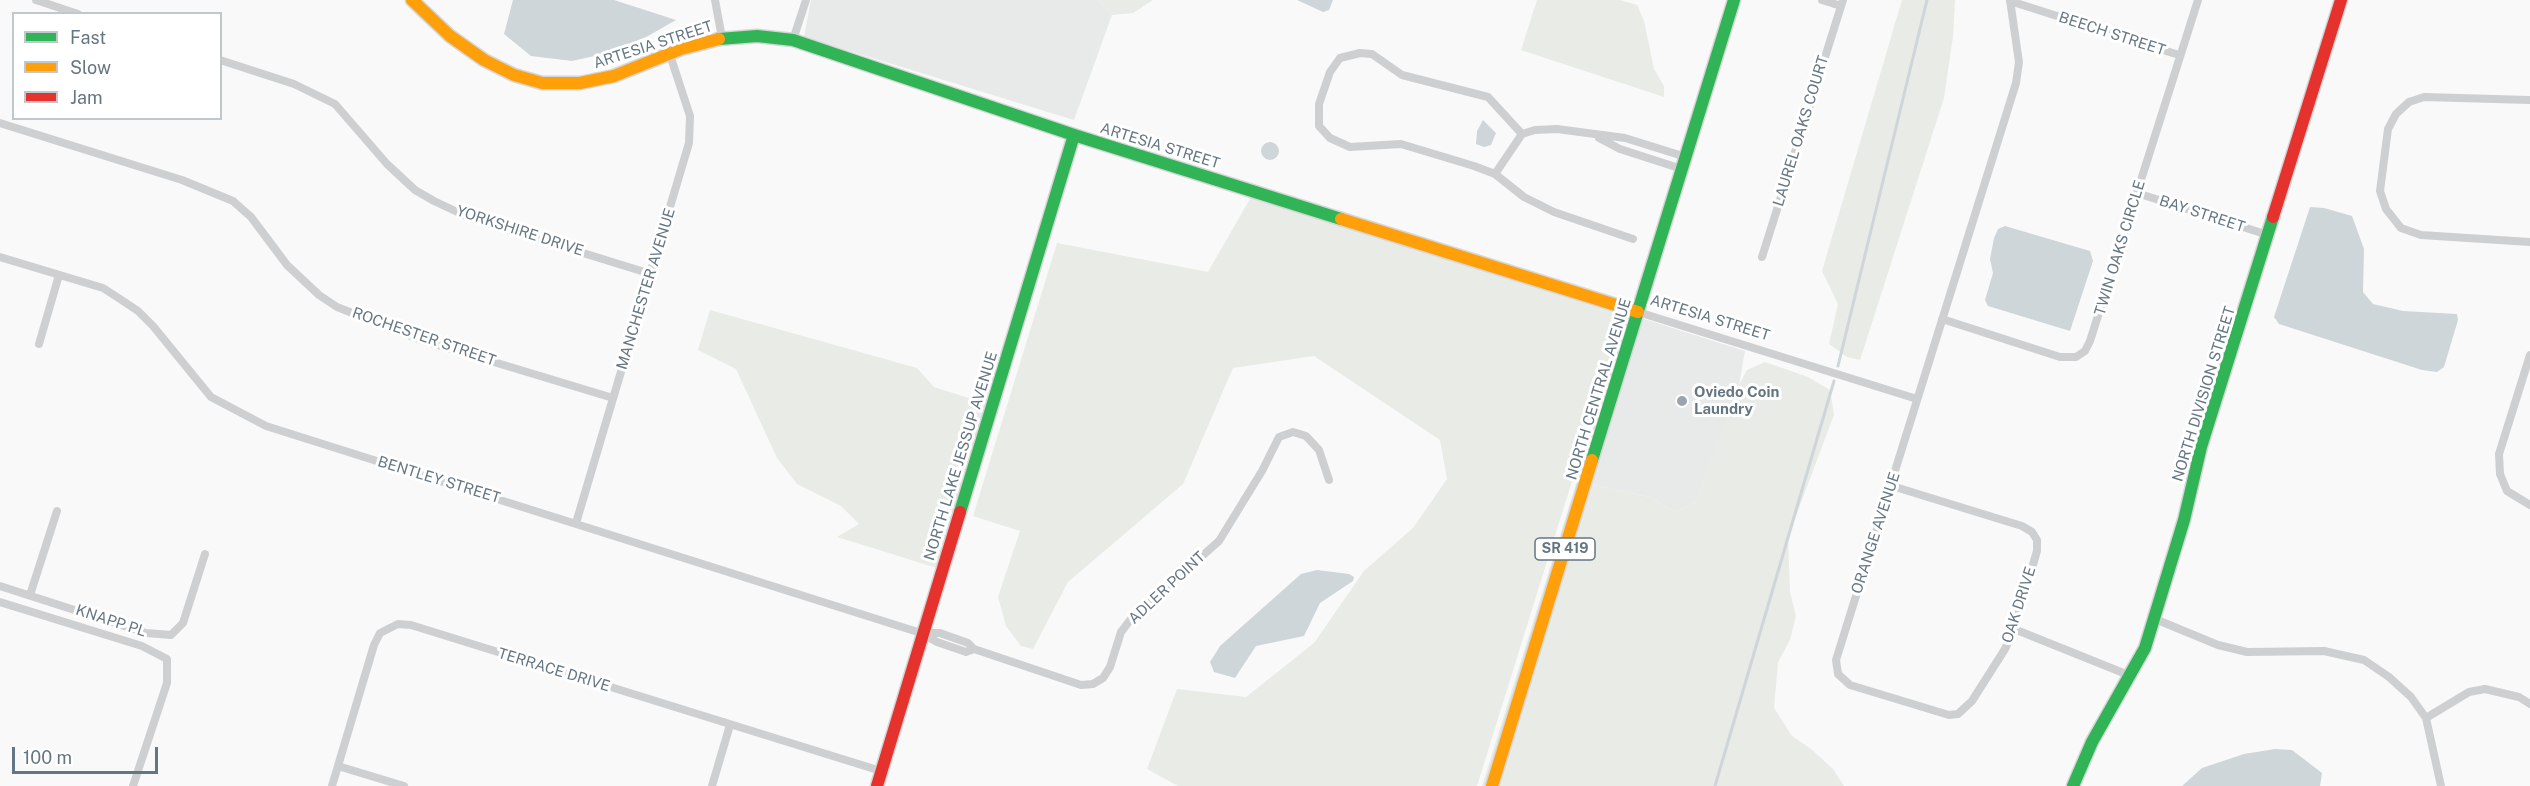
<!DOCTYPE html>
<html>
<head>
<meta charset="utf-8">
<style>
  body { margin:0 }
  #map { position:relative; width:2530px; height:786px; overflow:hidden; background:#f9f9f9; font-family:"Public Sans",sans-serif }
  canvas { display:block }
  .legend { position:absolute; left:12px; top:12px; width:210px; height:108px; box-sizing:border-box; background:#fff; border:2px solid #c1c8cd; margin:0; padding:8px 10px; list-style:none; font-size:18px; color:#657683 }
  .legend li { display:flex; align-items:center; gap:12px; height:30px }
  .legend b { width:30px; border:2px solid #c1c8cd }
  .scale { position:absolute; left:12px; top:747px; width:146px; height:27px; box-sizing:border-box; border:3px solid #657683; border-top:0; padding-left:8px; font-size:18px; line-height:21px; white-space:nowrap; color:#657683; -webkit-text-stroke:4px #fff; paint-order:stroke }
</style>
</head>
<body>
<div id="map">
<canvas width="2530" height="786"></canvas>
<ul class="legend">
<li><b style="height:8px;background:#30b455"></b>Fast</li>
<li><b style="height:8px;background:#ff9f0a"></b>Slow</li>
<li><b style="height:8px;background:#e5322d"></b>Jam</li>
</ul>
<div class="scale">100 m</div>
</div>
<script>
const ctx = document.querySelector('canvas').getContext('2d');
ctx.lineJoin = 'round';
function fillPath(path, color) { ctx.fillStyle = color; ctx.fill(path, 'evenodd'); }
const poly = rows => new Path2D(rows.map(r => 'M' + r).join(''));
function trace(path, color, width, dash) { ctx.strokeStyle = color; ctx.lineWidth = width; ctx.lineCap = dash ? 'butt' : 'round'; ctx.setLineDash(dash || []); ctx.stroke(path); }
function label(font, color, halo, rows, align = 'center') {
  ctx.font = font + ' "Public Sans",sans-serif'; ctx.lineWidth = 6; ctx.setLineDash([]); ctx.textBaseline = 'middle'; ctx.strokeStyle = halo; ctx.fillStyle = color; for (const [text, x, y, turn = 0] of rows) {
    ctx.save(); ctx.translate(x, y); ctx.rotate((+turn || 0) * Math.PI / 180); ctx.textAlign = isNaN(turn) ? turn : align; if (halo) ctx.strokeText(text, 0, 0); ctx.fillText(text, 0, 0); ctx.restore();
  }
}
const built = poly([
  [811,0,1098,0,1112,15,1074,120,804,37],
  [1641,318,1745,351,1739,385,1696,501,1675,512,1650,497,1590,484]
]);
const green = poly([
  [1098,0,1153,0,1133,13,1112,15],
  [1537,0,1620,0,1637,5,1644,21,1654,69,1664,86,1664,97,1521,50],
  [1902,0,1955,0,1953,36,1944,98,1860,360,1847,357,1829,344,1838,304,1822,271],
  [1251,197,1612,312,1621,324,1477,786,1178,786,1147,769,1177,689,1246,697,1314,643,1364,571,1413,528,1447,479,1440,440,1314,356,1233,368,1183,484,1068,582,1033,649,1021,646,1006,626,998,597,1020,531,973,516,1057,243,1208,272],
  [710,310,917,368,934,387,987,404,937,568,837,537,859,524,841,506,797,484,777,458,736,369,698,350],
  [1617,311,1632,315,1486,786,1482,786,1625,326],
  [1765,362,1808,377,1830,390,1834,415,1788,537,1790,592,1796,616,1790,640,1778,662,1774,708,1792,736,1811,749,1833,769,1844,786,1497,786,1590,484,1650,497,1675,512,1696,501,1736,390,1747,370]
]);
const water = poly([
  [513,0,614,0,676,20,648,36,608,53,572,61,531,56,504,34],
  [1297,0,1333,0,1329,10,1323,12],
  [1483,120,1496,133,1491,145,1484,147,1476,144,1477,131],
  '1261 151a9 9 0 1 1 18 0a9 9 0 1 1-18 0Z',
  [2310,207,2324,208,2352,216,2364,249,2363,292,2373,304,2403,311,2457,314,2458,320,2444,367,2437,372,2422,370,2279,324,2274,317],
  [2005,226,2090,251,2093,261,2070,331,1988,306,1985,300,1993,273,1990,259,1994,238,1998,229],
  [1317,570,1349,574,1354,577,1353,581,1320,603,1304,636,1256,646,1235,678,1214,672,1210,662,1220,646,1301,574],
  [2275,749,2292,750,2322,773,2320,786,2182,786,2202,768,2244,754]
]);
const stream = poly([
  [1838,366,1927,0],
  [1715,786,1834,381]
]);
const street = poly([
  [36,0,78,14],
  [715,0,722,38],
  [1822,0,1841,6],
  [2010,1,2179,55],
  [793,40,806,0],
  [220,60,294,84,335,104,387,164,415,190,434,201,470,218,651,274],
  [2530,100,2424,97,2409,102,2396,114,2388,129,2380,191,2386,209,2401,228,2421,235,2530,242],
  [0,123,182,180,233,201,251,217,287,265,319,295,337,307,421,340,613,398],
  [1522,134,1488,97,1402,75,1372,54,1360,53,1340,58,1330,72,1319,104,1319,126,1330,138,1350,147,1401,144,1474,166,1495,174,1524,197,1554,212,1633,239],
  [1599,138,1620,149,1682,169],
  [1495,174,1522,134,1535,130,1557,129,1625,138,1686,157],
  [2137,193,2268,235],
  [0,257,103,288,120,299,138,311,153,326,211,397,266,426,921,633,937,642,966,652,974,649,1081,685,1093,684,1103,678,1110,667,1121,632,1131,619,1219,541,1262,471,1279,437,1293,432,1306,436,1319,450,1329,480],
  [1762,257,1843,0],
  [1638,312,1917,399],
  [1942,319,2060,357,2076,357,2085,351,2090,341,2198,0],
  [39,344,59,275],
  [2530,355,2499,454,2500,474,2507,491,2530,505],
  [1892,486,2022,526,2032,532,2037,540,2037,551,2014,629,2005,649,1972,701,1958,714,1949,715,1850,685,1838,674,1836,660,2016,83,2019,62,2010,0],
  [576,523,689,143,690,116,670,55],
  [0,586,146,633,171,635,183,623,205,554],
  [30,595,57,511],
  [0,602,142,646,167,659,167,683,133,786],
  [2155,619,2218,645,2247,652,2324,651,2364,660,2389,677,2411,697,2426,718,2441,786],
  [2014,629,2131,676],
  [921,633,940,633,968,643,974,649],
  [2426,718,2469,692,2485,689,2519,697,2530,704],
  [338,766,404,786],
  [332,786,374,645,380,633,398,624,411,625,881,771],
  [712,786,730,725]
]);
const fast = poly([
  [719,39,757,36,793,40,1074,135,1341,219],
  [1592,460,1734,0],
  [960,512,1074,135],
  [2073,786,2092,742,2145,648,2184,520,2201,447,2273,217]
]);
const slow = poly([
  [412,0,450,36,484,60,514,75,542,83,580,83,614,76,681,49,719,39],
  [1341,219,1638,312],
  [1492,786,1592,460]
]);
const jam = poly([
  [2273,217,2341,0],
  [877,786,960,512]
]);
const markers = [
  [1682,401,6,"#99a4ac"]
];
const shields = [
  [1565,549,60]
];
const shieldNames = [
  ["SR 419",1565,549]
];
const streetNames = [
  ["BEECH STREET",2112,34,18],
  ["ARTESIA STREET",653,45,-18],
  ["LAUREL OAKS COURT",1801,131,-73],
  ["ARTESIA STREET",1160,146,17],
  ["BAY STREET",2202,214,18],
  ["YORKSHIRE DRIVE",520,231,18],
  ["TWIN OAKS CIRCLE",2120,248,-73],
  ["MANCHESTER AVENUE",646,289,-73],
  ["ARTESIA STREET",1710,318,17],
  ["ROCHESTER STREET",424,337,19],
  ["NORTH CENTRAL AVENUE",1599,389,-73],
  ["NORTH DIVISION STREET",2204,394,-73],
  ["NORTH LAKE JESSUP AVENUE",961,456,-73],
  ["BENTLEY STREET",439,480,17],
  ["ORANGE AVENUE",1876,533,-72],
  ["ADLER POINT",1167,588,-43],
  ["OAK DRIVE",2019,605,-72],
  ["KNAPP PL",111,621,18],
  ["TERRACE DRIVE",554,670,17]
];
const poiNames = [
  ["Oviedo Coin",1694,392],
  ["Laundry",1694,409]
];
fillPath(built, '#e8e9e9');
fillPath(green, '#e8ebe6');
fillPath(water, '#ced6d9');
trace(stream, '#ced6d9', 3);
trace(fast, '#d5d6d7', 15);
trace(slow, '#d5d6d7', 15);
trace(jam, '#d5d6d7', 15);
trace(street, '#cecfd0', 8);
trace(fast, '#30b455', 12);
trace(slow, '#ff9f0a', 12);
trace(jam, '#e5322d', 12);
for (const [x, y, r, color] of markers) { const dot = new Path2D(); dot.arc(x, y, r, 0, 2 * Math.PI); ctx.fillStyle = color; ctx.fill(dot); trace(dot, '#fff', 2); }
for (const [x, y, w] of shields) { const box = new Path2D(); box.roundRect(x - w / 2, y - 11, w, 22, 4.5); ctx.fillStyle = '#fff'; ctx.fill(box); trace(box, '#657683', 1.5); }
label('bold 14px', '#657683', null, shieldNames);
label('15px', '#657683', '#fff', streetNames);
label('bold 15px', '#657683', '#fff', poiNames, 'left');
</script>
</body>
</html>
